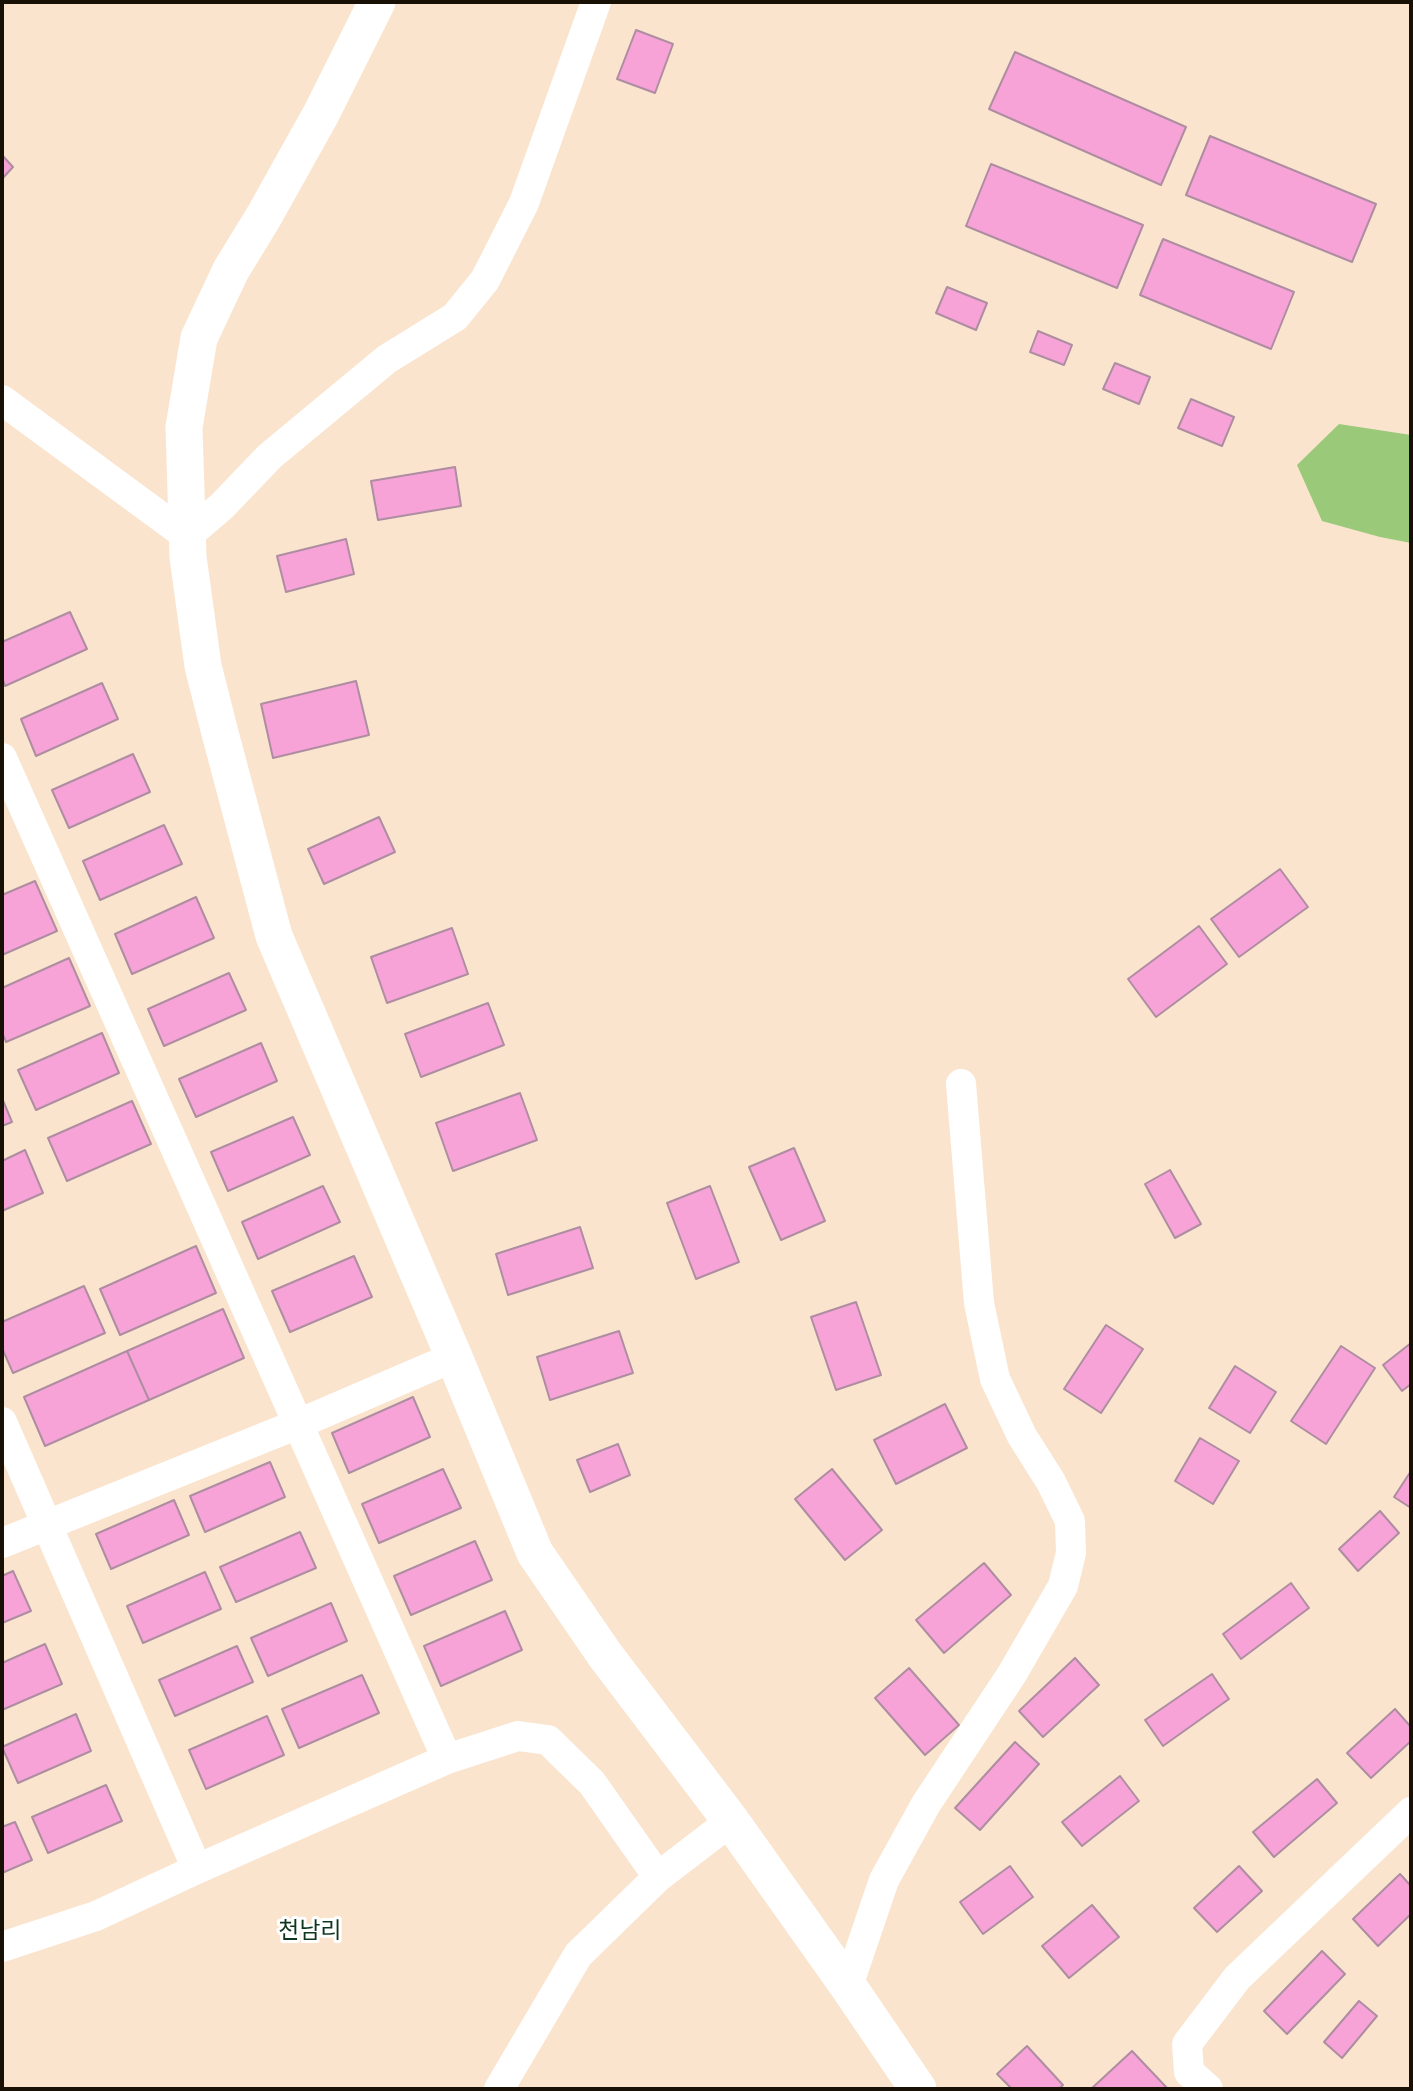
<!DOCTYPE html>
<html>
<head>
<meta charset="utf-8">
<style>
  body { margin:0 }
  #map { position:relative; width:1413px; height:2091px; overflow:hidden; background:#fbe4ce; font-family:Quicksand,sans-serif }
  canvas { display:block }
  .frame { position:absolute; inset:0; border:4px solid #180f05; pointer-events:none }
</style>
</head>
<body>
<div id="map">
<canvas width="1413" height="2091"></canvas>
<div class="frame"></div>
</div>
<script>
const ctx = document.querySelector('canvas').getContext('2d');
ctx.lineJoin = 'round';
function fillPath(path, color) { ctx.fillStyle = color; ctx.fill(path, 'evenodd'); }
const poly = rows => new Path2D(rows.map(r => 'M' + r).join(''));
function trace(path, color, width, dash) { ctx.strokeStyle = color; ctx.lineWidth = width; ctx.lineCap = dash ? 'butt' : 'round'; ctx.setLineDash(dash || []); ctx.stroke(path); }
function label(font, color, halo, rows, align = 'center') {
  ctx.font = font + ' Quicksand,"Noto Sans KR",sans-serif'; ctx.lineWidth = 6; ctx.setLineDash([]); ctx.textBaseline = 'middle'; ctx.strokeStyle = halo; ctx.fillStyle = color; for (const [text, x, y, turn = 0] of rows) {
    ctx.save(); ctx.translate(x, y); ctx.rotate((+turn || 0) * Math.PI / 180); ctx.textAlign = isNaN(turn) ? turn : align; if (halo) ctx.strokeText(text, 0, 0); ctx.fillText(text, 0, 0); ctx.restore();
  }
}
const forest = poly([
  [1339,424,1411,435,1411,543,1380,537,1322,521,1297,465]
]);
const building = poly([
  [636,30,673,44,655,93,617,79,636,30],
  [1015,52,1186,127,1161,185,989,109,1015,52],
  [1210,136,1376,204,1352,262,1186,195,1210,136],
  [2,155,13,167,2,179,2,155],
  [991,164,1143,225,1117,288,966,226,991,164],
  [1163,239,1294,292,1271,349,1140,295,1163,239],
  [947,287,987,303,976,330,936,313,947,287],
  [1038,331,1072,345,1064,365,1030,352,1038,331],
  [1115,363,1150,377,1139,404,1103,389,1115,363],
  [1191,399,1234,417,1222,446,1178,428,1191,399],
  [455,467,461,506,378,520,371,481,455,467],
  [346,539,354,574,286,592,277,556,346,539],
  [70,612,87,649,5,686,2,677,2,642,70,612],
  [356,681,369,735,273,758,261,704,356,681],
  [102,683,118,719,36,756,21,719,102,683],
  [133,754,150,792,69,828,52,790,133,754],
  [379,817,395,852,324,884,308,849,379,817],
  [164,825,182,864,100,900,83,861,164,825],
  [1280,869,1308,907,1239,957,1211,919,1280,869],
  [35,881,57,931,2,955,2,895,35,881],
  [196,897,214,938,132,974,115,934,196,897],
  [1199,926,1227,964,1156,1017,1128,979,1199,926],
  [452,928,468,974,387,1003,371,957,452,928],
  [69,958,90,1006,6,1042,2,1032,2,988,69,958],
  [229,973,246,1010,164,1046,148,1009,229,973],
  [488,1003,504,1045,421,1077,405,1034,488,1003],
  [102,1033,119,1073,36,1110,18,1070,102,1033],
  [261,1043,277,1081,196,1117,179,1079,261,1043],
  [520,1093,537,1140,453,1171,436,1123,520,1093],
  [2,1098,12,1122,2,1126,2,1098],
  [132,1101,151,1144,67,1181,48,1138,132,1101],
  [293,1117,310,1155,228,1191,211,1152,293,1117],
  [794,1148,825,1221,781,1240,749,1167,794,1148],
  [25,1150,43,1193,2,1211,2,1161,25,1150],
  [1170,1170,1201,1224,1175,1238,1145,1184,1170,1170],
  [323,1186,340,1222,258,1259,242,1222,323,1186],
  [710,1186,739,1262,696,1279,667,1203,710,1186],
  [580,1227,593,1268,508,1295,496,1254,580,1227],
  [196,1246,216,1293,120,1335,100,1289,196,1246],
  [354,1256,372,1297,290,1332,272,1291,354,1256],
  [84,1286,105,1333,13,1373,2,1348,2,1322,84,1286],
  [856,1302,881,1375,836,1390,811,1317,856,1302],
  [223,1309,244,1358,149,1400,127,1351,223,1309],
  [1106,1325,1143,1349,1101,1413,1064,1389,1106,1325],
  [619,1331,633,1373,550,1400,537,1357,619,1331],
  [1411,1343,1411,1384,1402,1391,1383,1365,1411,1343],
  [1341,1346,1375,1368,1326,1444,1291,1421,1341,1346],
  [127,1351,149,1400,45,1446,24,1397,127,1351],
  [1235,1366,1276,1392,1250,1433,1209,1408,1235,1366],
  [413,1397,430,1437,349,1473,332,1433,413,1397],
  [945,1404,967,1448,896,1484,874,1440,945,1404],
  [1200,1438,1239,1461,1213,1504,1175,1481,1200,1438],
  [618,1444,630,1475,590,1492,577,1460,618,1444],
  [270,1462,285,1497,205,1532,190,1496,270,1462],
  [443,1469,461,1508,379,1543,362,1504,443,1469],
  [832,1469,882,1530,845,1560,795,1499,832,1469],
  [1411,1471,1411,1508,1394,1497,1411,1471],
  [174,1500,189,1535,111,1569,96,1534,174,1500],
  [1380,1511,1399,1533,1358,1571,1339,1549,1380,1511],
  [300,1532,316,1568,236,1602,220,1567,300,1532],
  [475,1541,492,1580,411,1615,394,1576,475,1541],
  [984,1563,1011,1595,944,1653,916,1620,984,1563],
  [13,1571,31,1611,2,1623,2,1576,13,1571],
  [205,1572,221,1609,143,1643,127,1606,205,1572],
  [1291,1583,1309,1608,1241,1659,1223,1634,1291,1583],
  [331,1603,347,1641,268,1676,251,1638,331,1603],
  [505,1611,522,1650,441,1686,424,1646,505,1611],
  [45,1644,62,1684,2,1710,2,1663,45,1644],
  [237,1646,253,1682,175,1716,159,1680,237,1646],
  [1075,1658,1099,1685,1043,1737,1019,1711,1075,1658],
  [909,1668,959,1725,925,1755,875,1698,909,1668],
  [1212,1674,1229,1699,1163,1746,1145,1720,1212,1674],
  [362,1675,379,1713,299,1748,282,1709,362,1675],
  [1395,1709,1411,1727,1411,1741,1371,1778,1347,1753,1395,1709],
  [76,1714,91,1751,18,1783,2,1747,76,1714],
  [267,1716,284,1755,206,1789,189,1750,267,1716],
  [1015,1742,1039,1764,980,1830,955,1808,1015,1742],
  [1120,1776,1139,1801,1082,1846,1062,1822,1120,1776],
  [1317,1779,1337,1803,1274,1857,1253,1832,1317,1779],
  [106,1785,122,1821,48,1853,32,1817,106,1785],
  [15,1822,32,1860,2,1873,2,1827,15,1822],
  [1010,1866,1033,1897,983,1934,960,1902,1010,1866],
  [1239,1866,1262,1891,1217,1932,1194,1908,1239,1866],
  [1400,1874,1411,1886,1411,1914,1378,1946,1353,1919,1400,1874],
  [1092,1905,1119,1937,1069,1978,1042,1946,1092,1905],
  [1322,1951,1345,1974,1287,2034,1264,2011,1322,1951],
  [1359,2001,1377,2016,1342,2058,1324,2042,1359,2001],
  [1027,2046,1063,2085,1059,2089,1012,2089,997,2074,1027,2046],
  [1132,2051,1168,2089,1091,2089,1132,2051]
]);
const minor = poly([
  [2,400,187,536,222,506,270,456,387,359,455,317,485,280,524,203,596,2],
  [2,758,447,1759],
  [2,1422,197,1869],
  [2,1543,298,1424,454,1357],
  [2,1947,96,1916,197,1869,447,1759,518,1736,548,1740,592,1783,658,1877],
  [848,1986,884,1880,926,1804,1012,1674,1063,1586,1071,1553,1070,1521,1051,1482,1022,1436,995,1379,979,1303,961,1084],
  [499,2089,578,1955,658,1877,731,1821],
  [1208,2089,1189,2072,1187,2044,1237,1978,1411,1812]
]);
const tertiary = poly([
  [377,2,321,114,264,216,231,270,199,338,184,427,188,557,203,666,220,733,274,936,454,1357,535,1553,605,1655,731,1821,848,1986,918,2089]
]);
const quarterNames = [
  ["천남리",310,1931]
];
fillPath(forest, '#99c979');
fillPath(building, '#f7a3d8');
trace(building, '#ae8da1', 2);
trace(minor, '#fff', 30);
trace(tertiary, '#fff', 37);
label('23px', '#10351d', '#fff', quarterNames);
</script>
</body>
</html>
